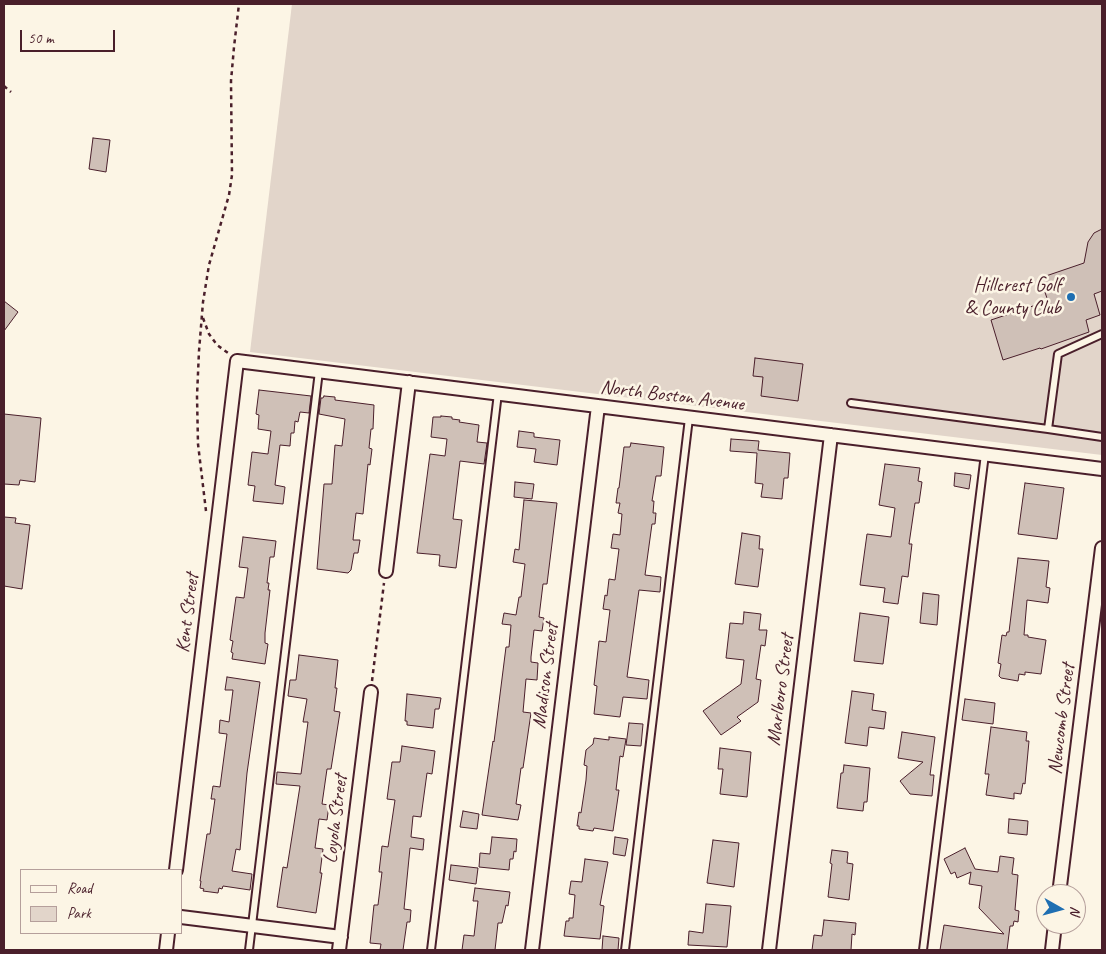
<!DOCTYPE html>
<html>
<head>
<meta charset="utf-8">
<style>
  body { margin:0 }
  #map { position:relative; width:1106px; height:954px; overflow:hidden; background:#fcf5e5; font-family:Caveat,sans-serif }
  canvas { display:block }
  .frame { position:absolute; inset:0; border:5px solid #4a1f2b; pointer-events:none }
  .legend { position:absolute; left:20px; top:869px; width:162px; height:65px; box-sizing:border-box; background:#fcf5e5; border:1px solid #b59f9b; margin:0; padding:6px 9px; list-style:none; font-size:15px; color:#4a1f2b }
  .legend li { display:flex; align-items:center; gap:10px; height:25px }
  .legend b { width:25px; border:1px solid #b59f9b }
  .north { position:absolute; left:1036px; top:884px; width:50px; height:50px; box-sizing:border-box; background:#fcf5e5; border:1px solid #b59f9b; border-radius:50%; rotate:97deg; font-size:14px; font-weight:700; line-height:20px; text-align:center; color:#4a1f2b }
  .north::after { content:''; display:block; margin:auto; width:18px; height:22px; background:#1f6fb2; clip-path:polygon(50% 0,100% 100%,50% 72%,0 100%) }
  .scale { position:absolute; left:20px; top:30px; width:95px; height:22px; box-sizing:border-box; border:2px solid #4a1f2b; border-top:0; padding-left:6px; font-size:15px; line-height:18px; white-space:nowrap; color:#4a1f2b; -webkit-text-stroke:4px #fcf5e5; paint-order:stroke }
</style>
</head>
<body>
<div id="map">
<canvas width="1106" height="954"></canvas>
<div class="frame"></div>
<ul class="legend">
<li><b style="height:6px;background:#fcf5e5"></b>Road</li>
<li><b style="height:14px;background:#e2d5ca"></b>Park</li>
</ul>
<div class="north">N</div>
<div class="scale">50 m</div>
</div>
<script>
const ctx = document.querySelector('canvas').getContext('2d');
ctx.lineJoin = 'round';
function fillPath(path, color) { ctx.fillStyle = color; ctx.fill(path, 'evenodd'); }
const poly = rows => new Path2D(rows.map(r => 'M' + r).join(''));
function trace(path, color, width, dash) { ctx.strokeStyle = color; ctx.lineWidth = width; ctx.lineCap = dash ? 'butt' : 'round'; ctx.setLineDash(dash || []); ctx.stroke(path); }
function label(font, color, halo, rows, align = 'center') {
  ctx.font = font + ' Caveat,sans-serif'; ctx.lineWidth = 5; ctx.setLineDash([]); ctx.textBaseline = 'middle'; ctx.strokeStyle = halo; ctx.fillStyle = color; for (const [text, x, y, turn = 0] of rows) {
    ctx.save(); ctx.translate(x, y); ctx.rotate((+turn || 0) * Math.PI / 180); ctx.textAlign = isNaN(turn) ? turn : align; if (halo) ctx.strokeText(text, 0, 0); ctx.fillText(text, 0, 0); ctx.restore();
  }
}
const green = poly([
  [292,4,1102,4,1102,455,250,352]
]);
const building = poly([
  [93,138,110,140,106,172,89,169,93,138],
  [1102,229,1102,291,1094,294,1100,315,1086,320,1089,332,1041,349,1040,348,1003,360,991,320,1048,301,1040,278,1084,263,1088,242,1094,233,1102,229],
  [4,301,18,312,4,331,4,301],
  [755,358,803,364,798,401,761,396,763,377,753,376,755,358],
  [259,390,311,396,309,413,300,412,298,422,295,421,294,433,291,433,290,446,280,445,275,485,285,487,283,504,253,501,255,486,248,485,252,452,268,454,271,431,258,429,259,415,256,414,259,390],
  [324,396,335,397,335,400,374,405,373,429,371,429,369,448,372,449,370,465,368,464,363,514,356,513,353,540,360,540,358,553,354,553,351,570,348,573,317,569,324,484,332,484,335,445,342,446,345,419,319,414,321,398,323,398,324,396],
  [4,414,41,418,35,482,20,480,19,485,4,484,4,414],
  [441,416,452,417,452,419,460,420,459,422,479,425,477,442,487,443,484,464,460,461,453,519,462,520,456,568,439,566,440,555,417,553,430,454,445,456,447,439,431,437,433,417,441,417,441,416],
  [519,431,534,433,534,437,560,440,557,465,534,462,536,449,517,447,519,431],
  [731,439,759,441,758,450,790,453,788,478,784,478,782,499,761,497,763,484,755,483,757,453,730,451,731,439],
  [631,443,664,447,661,476,656,476,652,501,654,501,653,513,656,513,655,524,652,524,645,575,661,577,660,592,639,590,627,677,649,680,647,699,623,697,620,717,594,714,597,686,594,685,599,641,606,642,610,610,603,609,605,595,607,596,609,579,615,580,619,549,611,548,613,534,620,535,622,514,618,513,620,503,616,503,618,488,619,488,624,447,630,447,631,443],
  [885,464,920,468,918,481,922,482,919,503,915,503,909,544,912,544,908,577,902,576,898,604,883,602,885,588,860,585,867,534,891,537,895,508,879,505,885,464],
  [955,473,971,475,969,489,954,486,955,473],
  [515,482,534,484,532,499,514,497,515,482],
  [1025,483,1064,488,1057,539,1018,534,1025,483],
  [524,500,557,503,547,584,543,584,539,617,544,618,542,631,534,630,531,657,531,662,538,663,537,680,526,679,523,712,531,713,523,768,521,768,516,804,521,805,518,820,482,815,493,741,494,742,506,647,509,647,511,625,502,624,504,613,516,615,519,597,521,597,525,564,513,562,515,549,519,550,524,500],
  [4,517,16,518,15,523,30,525,22,589,4,586,4,517],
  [742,533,760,536,759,549,763,549,758,587,735,584,742,533],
  [243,537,276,541,274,557,270,557,267,583,269,583,268,590,270,590,265,633,265,643,268,644,265,664,232,659,233,653,231,652,233,641,230,640,236,597,244,598,248,568,239,567,243,537],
  [1018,558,1049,561,1046,587,1050,588,1048,603,1027,600,1024,635,1028,635,1028,637,1046,640,1041,674,1025,672,1025,675,1019,674,1018,681,1001,678,999,676,1001,664,998,663,1002,635,1006,636,1007,632,1009,632,1018,558],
  [923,593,939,595,937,625,920,623,923,593],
  [744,612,761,614,759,630,767,630,765,646,761,645,756,679,761,680,758,702,737,717,741,721,721,735,703,711,741,684,744,660,726,658,730,623,743,624,744,612],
  [860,613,889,617,883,664,854,661,860,613],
  [299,655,338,660,335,688,337,688,334,711,340,712,331,769,327,769,322,804,329,805,327,820,319,819,315,848,323,849,320,873,322,873,316,913,277,907,283,867,287,868,300,786,276,784,277,772,301,774,308,722,303,722,307,699,288,696,290,680,296,680,299,655],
  [227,677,260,682,247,773,240,850,236,849,232,871,252,874,250,890,223,886,222,889,219,888,218,893,203,891,204,889,200,888,201,881,200,881,207,834,210,834,215,799,211,799,213,786,220,787,227,734,219,733,220,720,229,722,233,690,225,690,227,677],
  [852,691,874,694,872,710,886,712,884,729,869,727,867,746,845,743,852,691],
  [407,694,441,698,439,709,435,709,433,728,407,725,407,721,405,721,407,694],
  [965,699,995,703,993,724,962,720,965,699],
  [629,723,643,724,641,746,626,745,629,723],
  [991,727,1027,732,1026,741,1029,741,1025,784,1023,783,1021,794,1014,793,1014,799,986,795,989,774,985,774,991,727],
  [902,732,935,737,930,775,934,775,932,796,910,794,900,781,923,762,898,758,902,732],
  [609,737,626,739,623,757,620,756,616,790,619,790,613,831,594,828,593,831,579,829,579,826,577,826,579,812,581,813,586,780,587,766,584,765,586,750,593,744,594,738,609,740,609,737],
  [402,746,435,751,432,774,427,773,421,817,413,816,411,837,424,839,423,850,410,848,404,909,411,910,410,922,407,922,403,950,380,950,381,944,370,943,374,905,378,905,382,872,379,872,382,846,388,847,395,800,387,799,392,762,400,762,402,746],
  [720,748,751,752,747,797,720,794,723,769,718,769,720,748],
  [844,765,870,768,867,802,864,802,863,811,837,808,841,773,843,773,844,765],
  [463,811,479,814,477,829,460,827,463,811],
  [1009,819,1028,821,1027,835,1008,833,1009,819],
  [492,837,517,839,516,852,514,851,513,859,510,859,509,870,479,867,480,853,490,854,492,837],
  [615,837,628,839,625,856,613,854,615,837],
  [713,840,739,843,734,887,707,883,713,840],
  [965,848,975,869,998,872,1000,856,1014,858,1012,874,1018,875,1015,910,1019,911,1018,922,1014,921,1013,926,1010,926,1007,950,940,950,944,925,1004,934,979,908,982,886,969,884,971,872,957,878,955,872,951,874,944,859,965,848],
  [832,850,848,852,847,863,853,864,849,900,828,897,832,864,830,863,832,850],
  [585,859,608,862,600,905,604,906,600,939,564,936,566,921,569,921,569,918,573,918,575,895,569,894,571,881,582,882,585,859],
  [451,865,478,868,476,884,449,880,451,865],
  [475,888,510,892,508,906,506,905,502,923,498,923,495,950,462,950,464,935,474,936,478,901,473,901,475,888],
  [706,904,731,906,727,947,688,945,689,931,703,933,706,904],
  [824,920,856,923,855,935,852,934,851,950,812,950,814,935,822,936,824,920],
  [603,936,619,938,618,950,602,950,603,936]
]);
const path = poly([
  [4,86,11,92],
  [203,318,209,334,217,345,228,353],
  [206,511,198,444,197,396,199,351,203,302,209,265,229,195,232,175,231,81,234,47,239,4],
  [372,681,384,583]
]);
const lane = poly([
  [1102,334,1058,354,1048,429,1102,437],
  [851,403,1048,429],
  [249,950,319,371],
  [431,950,498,393],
  [625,950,689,418],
  [923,950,985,454]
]);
const street = poly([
  [386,571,409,382],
  [176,870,237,361,1102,469],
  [1059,894,1102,548],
  [181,917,341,937],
  [166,950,168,933],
  [339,950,371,692],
  [532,950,598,406],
  [769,950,831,435],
  [1052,950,1055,924]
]);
const markers = [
  [1071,297,5,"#1f6fb2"]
];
const poiNames = [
  ["Hillcrest Golf",1061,286],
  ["& County Club",1061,309]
];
const streetNames = [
  ["North Boston Avenue",672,396,7],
  ["Kent Street",188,613,-83],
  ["Madison Street",546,676,-83],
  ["Marlboro Street",781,690,-83],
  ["Newcomb Street",1062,719,-83],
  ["Loyola Street",336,819,-83]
];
fillPath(green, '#e2d5ca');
fillPath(building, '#cfc0b7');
trace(building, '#4a1f2b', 1);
trace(lane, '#4a1f2b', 10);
trace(street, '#4a1f2b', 16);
trace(path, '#4a1f2b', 2.5, [4, 4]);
trace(lane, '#fcf5e5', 6);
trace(street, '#fcf5e5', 12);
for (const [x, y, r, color] of markers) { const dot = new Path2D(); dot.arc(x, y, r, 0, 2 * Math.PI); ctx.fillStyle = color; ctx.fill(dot); trace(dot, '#fcf5e5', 2); }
label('20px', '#4a1f2b', '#fcf5e5', poiNames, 'right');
label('20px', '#4a1f2b', '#fcf5e5', streetNames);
</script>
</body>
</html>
